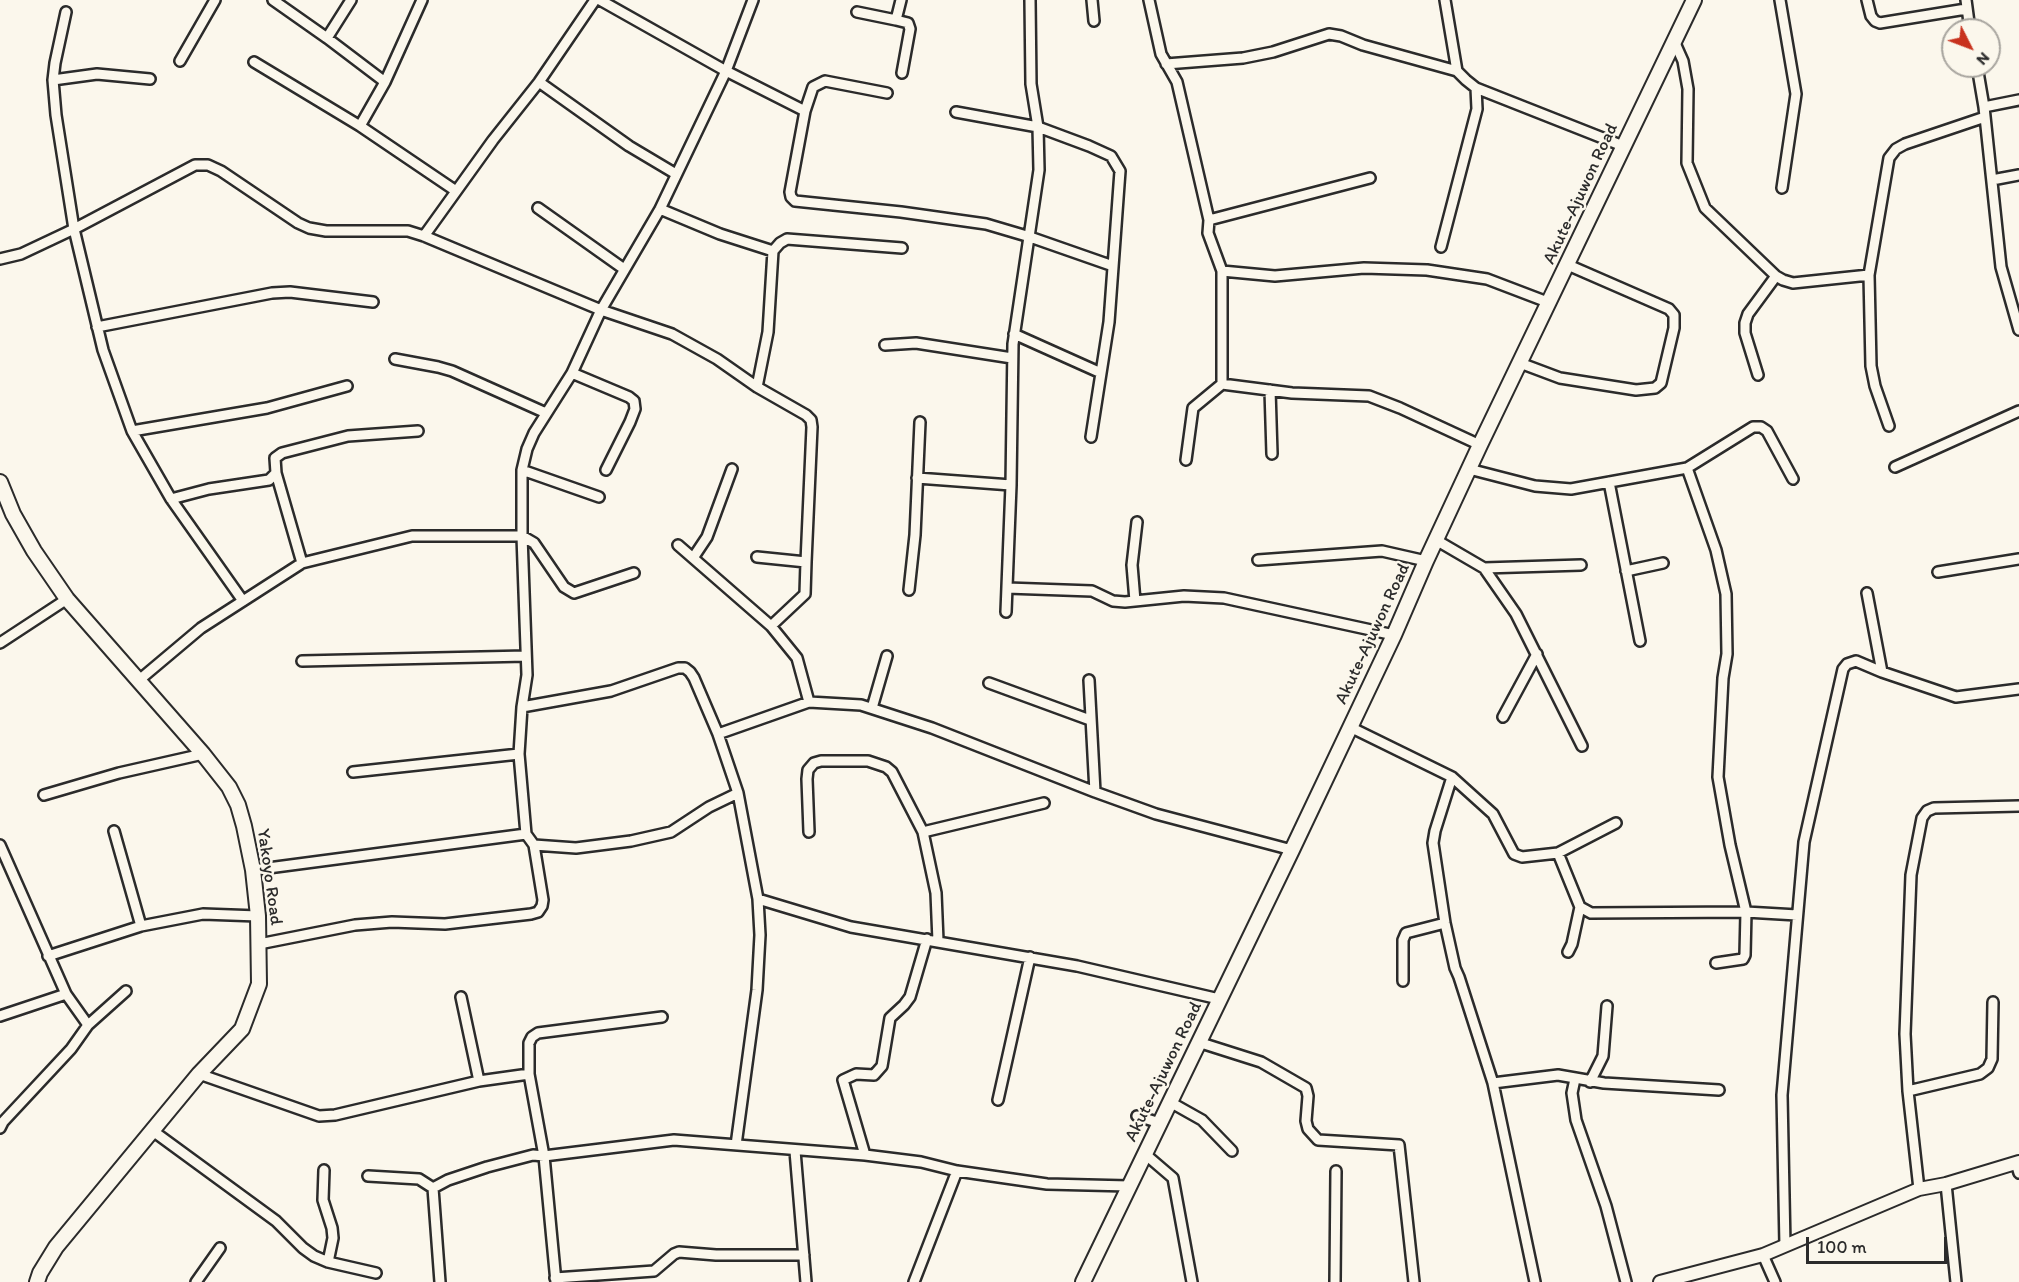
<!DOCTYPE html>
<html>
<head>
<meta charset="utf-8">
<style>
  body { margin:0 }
  #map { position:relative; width:2019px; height:1282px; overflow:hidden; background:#fbf7ec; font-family:Itim,sans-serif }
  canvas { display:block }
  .north { position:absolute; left:1941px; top:18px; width:60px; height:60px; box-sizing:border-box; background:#fbf7ec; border:2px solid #a8a59f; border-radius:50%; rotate:132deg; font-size:16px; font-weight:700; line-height:24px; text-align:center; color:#2b2b2b }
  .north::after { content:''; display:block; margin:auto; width:21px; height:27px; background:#c8321e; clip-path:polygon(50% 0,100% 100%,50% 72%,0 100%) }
  .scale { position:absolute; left:1806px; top:1237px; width:141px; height:27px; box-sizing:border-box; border:3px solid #2b2b2b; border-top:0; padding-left:8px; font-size:18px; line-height:21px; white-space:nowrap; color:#2b2b2b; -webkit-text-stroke:4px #fbf7ec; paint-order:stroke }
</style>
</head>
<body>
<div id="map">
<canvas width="2019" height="1282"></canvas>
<div class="north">N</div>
<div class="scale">100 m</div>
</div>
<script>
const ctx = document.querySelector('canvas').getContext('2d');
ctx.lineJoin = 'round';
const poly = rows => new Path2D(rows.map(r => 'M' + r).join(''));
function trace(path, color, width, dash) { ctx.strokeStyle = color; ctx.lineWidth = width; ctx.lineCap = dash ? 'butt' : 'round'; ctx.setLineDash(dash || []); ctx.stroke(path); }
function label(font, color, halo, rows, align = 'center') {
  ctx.font = font + ' Itim,sans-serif'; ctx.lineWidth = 5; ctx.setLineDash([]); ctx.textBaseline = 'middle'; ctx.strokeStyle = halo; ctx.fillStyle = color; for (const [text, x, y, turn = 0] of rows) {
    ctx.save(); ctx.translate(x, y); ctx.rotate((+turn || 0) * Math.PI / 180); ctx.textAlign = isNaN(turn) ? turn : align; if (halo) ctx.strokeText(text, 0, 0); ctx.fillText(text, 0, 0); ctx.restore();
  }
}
const minor = poly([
  [273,0,327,38,385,82],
  [600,0,726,71,805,111],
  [901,0,896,20,908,23,910,29,902,73],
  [1092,0,1094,21],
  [1149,0,1161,54,1177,82,1209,220,1208,233,1222,271,1222,384],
  [1445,0,1457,71,1466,80,1476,88,1623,146],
  [1780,0,1796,94,1782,188],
  [1867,0,1871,16,1875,21,1880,23,1966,9],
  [1966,0,1970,30],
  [66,12,55,63,53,80,56,115,74,229,103,350,132,431,171,499,243,601],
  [857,12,896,20],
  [327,38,351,0],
  [1675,43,1683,61,1688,89,1687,163,1705,208,1776,276,1783,280,1793,283,1869,275],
  [180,61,215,0],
  [254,62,360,126,456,191],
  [1166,64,1243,58,1273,52,1329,34,1341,36,1363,45,1457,71],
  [1977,66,1984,107,2001,267,2019,330],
  [53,80,97,74,150,79],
  [539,82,629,146,676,174],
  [887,93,825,81,813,87,805,111,790,192,791,197,795,201,901,212,986,224,1030,237,1113,266],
  [1984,107,2019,100],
  [956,112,1038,127,1089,146,1111,156,1120,171,1109,322,1091,437],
  [360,126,385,82,422,0],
  [1992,180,2019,175],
  [538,208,624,269],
  [660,209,720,234,773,251],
  [1209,220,1370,178],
  [424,236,493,140,539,82,595,0],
  [1441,247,1477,109,1476,88],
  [0,259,21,254,74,229,195,165,208,165,221,171,298,223,309,228,326,231,408,231,424,236,601,310,672,334,717,359,757,387,806,415,811,420,812,427,806,562,757,557],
  [1222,271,1275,276,1364,268,1427,270,1487,279,1550,303],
  [97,327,272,293,290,292,373,302],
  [1014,334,1101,373],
  [885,345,916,343,1012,358],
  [395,359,438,367,452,371,546,413],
  [1520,363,1560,378,1636,390,1655,388,1661,383,1674,328,1674,315,1669,309,1568,265],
  [572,373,629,397,634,401,635,409,630,422,606,470],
  [1758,375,1745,333,1745,323,1748,314,1776,276],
  [757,387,768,332,773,251,780,243,787,239,902,248],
  [1270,390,1272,454],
  [1889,426,1875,386,1871,366,1869,275,1889,158,1896,149,1905,144,1985,117],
  [132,431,267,408,347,386],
  [1186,460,1193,408,1222,384,1292,393,1369,396,1400,408,1480,445],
  [1895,467,2019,411],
  [1687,468,1716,550,1726,594,1727,654,1723,678,1718,777,1730,845,1746,912,1745,955,1743,959,1716,963],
  [1469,469,1535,486,1571,489,1687,468,1753,427,1761,427,1767,431,1793,479],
  [522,470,599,497],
  [276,473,302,563],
  [917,478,1011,485],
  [1609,482,1640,641],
  [171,499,209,489,269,480,276,473,275,458,282,453,348,436,418,431],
  [1436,540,1484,568,1581,565],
  [678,545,771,626,797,658,809,702],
  [693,558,707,537,732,469],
  [1258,560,1382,551,1426,561],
  [1484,568,1516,614,1582,746],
  [1626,571,1663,563],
  [1938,572,2019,559],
  [1007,588,1092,591,1113,601,1125,602,1184,596,1224,598,1394,635],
  [909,590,915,535,920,422],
  [1867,593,1882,672],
  [1135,601,1132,565,1137,522],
  [1006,612,1011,485,1013,344,1039,170,1038,127,1031,84,1030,0],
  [771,626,805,594,806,562],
  [0,643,67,599],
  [302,661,526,656],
  [1089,680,1095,792],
  [138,681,201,628,302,563,412,536,522,536,534,543,564,587,574,593,634,573],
  [989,683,1090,720],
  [522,707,611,691,678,668,685,668,690,672,694,678,718,734,738,793,758,899,760,935,757,990,736,1145],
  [872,708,887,656],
  [1503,717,1537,654],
  [1350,727,1452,777,1493,814,1514,854,1522,857,1558,853,1616,823],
  [718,734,809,702,861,705,932,728,1095,792,1156,814,1292,850],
  [353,772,519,754],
  [1452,777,1435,831,1433,843,1445,923,1455,968,1459,977,1493,1083,1535,1282],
  [44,795,119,773,203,754],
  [114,831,141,926],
  [809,832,807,779,808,770,814,763,821,761,868,761,886,767,892,772,923,832,936,893,938,941],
  [923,832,1044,803],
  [526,834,519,754,522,707,527,675,522,536,522,470,527,449,534,433,572,373,601,310,660,209,726,71,753,0],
  [0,845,66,994,88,1025],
  [534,845,576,848,631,841,671,832,709,807,738,793],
  [1558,853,1580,907,1591,913,1746,912,1797,915],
  [253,870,526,834,534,845,543,900,542,906,538,912,531,914,445,924,392,922,355,925,259,944],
  [758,899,851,927,1077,966,1219,999],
  [1568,952,1572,944,1580,907],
  [48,956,141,926,203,914,258,916],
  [1403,981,1403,940,1406,933,1445,923],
  [461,997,479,1081],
  [0,1016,66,994],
  [1198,1042,1261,1062,1306,1088,1308,1096,1306,1121,1308,1129,1318,1140,1399,1145,1414,1282],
  [199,1074,319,1116,335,1115,479,1081,529,1074],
  [1575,1079,1572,1093,1576,1120,1606,1206,1626,1282],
  [1590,1082,1603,1056,1607,1006],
  [1493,1083,1558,1075,1604,1083,1719,1090],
  [1908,1091,1980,1074,1988,1068,1992,1059,1993,1002],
  [998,1100,1030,957],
  [1170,1102,1202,1120,1232,1151],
  [1137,1116,1160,1123],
  [0,1128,3,1122,71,1049,88,1025,126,991],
  [153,1131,276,1221,303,1248,314,1256,328,1262,376,1273],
  [795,1151,806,1282],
  [1145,1154,1173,1178,1192,1282],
  [865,1155,843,1080,856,1074,874,1075,882,1066,890,1018,904,1005,910,997,927,939],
  [2016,1163,2019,1173],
  [324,1170,323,1200,332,1228,333,1238,328,1262],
  [368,1176,419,1179,433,1188,448,1180,487,1167,533,1155,544,1156,674,1140,865,1155,921,1162,957,1171,1047,1184,1129,1186],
  [1946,1184,1956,1282],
  [433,1188,440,1282],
  [1919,1189,1908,1091,1905,1034,1911,875,1922,818,1927,811,1934,808,2019,806],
  [1785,1246,1782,1095,1804,842,1843,669,1847,664,1856,661,1882,672,1956,697,2019,689],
  [1763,1255,1775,1282],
  [555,1278,654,1271,674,1254,679,1252,716,1255,804,1255],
  [196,1282,220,1248],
  [556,1282,544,1156,529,1074,529,1043,532,1037,538,1033,662,1017],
  [914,1282,957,1171],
  [1335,1282,1336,1171]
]);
const tertiary = poly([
  [1660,1282,1763,1255,1919,1189,1946,1184,2019,1162]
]);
const secondary = poly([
  [0,482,13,514,34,551,67,599,203,754,229,787,238,805,244,826,253,870,258,916,259,984,242,1029,199,1074,56,1247,40,1273,37,1282],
  [1083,1282,1292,850,1394,635,1426,561,1480,445,1694,0]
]);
const streetNames = [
  ["Akute-Ajuwon Road",1581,194,-65],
  ["Akute-Ajuwon Road",1373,634,-65],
  ["Yakoyo Road",269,877,82],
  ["Akute-Ajuwon Road",1164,1072,-64]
];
trace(minor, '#2b2b2b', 14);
trace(tertiary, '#2b2b2b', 16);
trace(secondary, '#2b2b2b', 18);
trace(minor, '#fbf7ec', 9);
trace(tertiary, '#fbf7ec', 12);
trace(secondary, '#fbf7ec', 14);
label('18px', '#2b2b2b', '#fbf7ec', streetNames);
</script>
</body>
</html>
